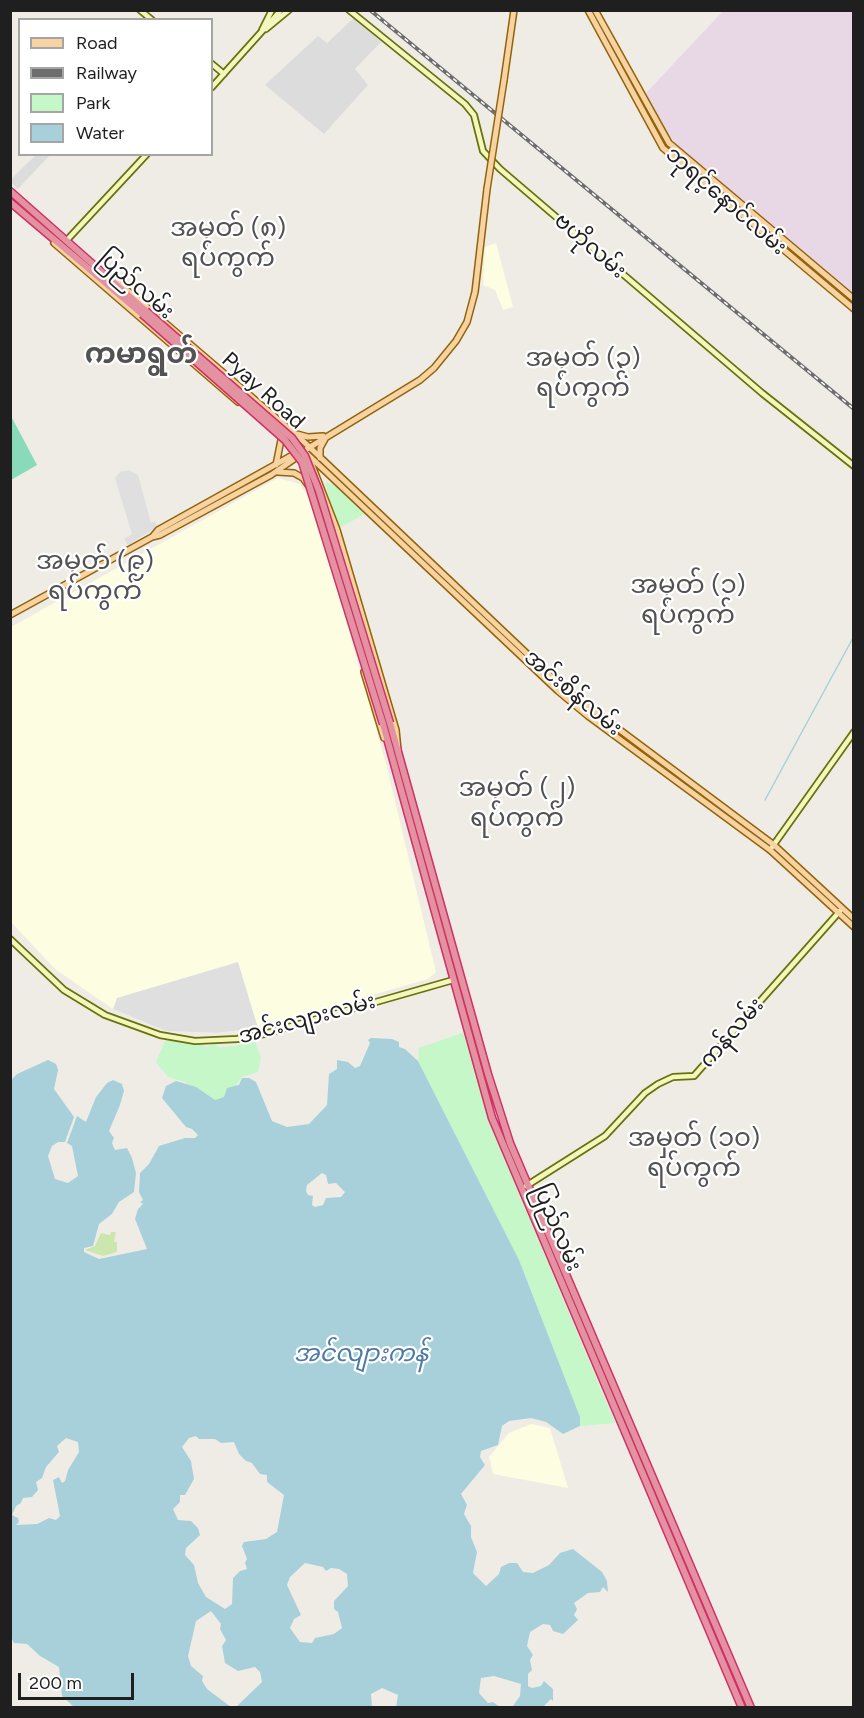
<!DOCTYPE html>
<html>
<head>
<meta charset="utf-8">
<style>
  body { margin:0 }
  #map { position:relative; width:864px; height:1718px; overflow:hidden; background:#efece6; font-family:Figtree,sans-serif }
  canvas { display:block }
  .frame { position:absolute; inset:0; border:12px solid #1f1f1f; pointer-events:none }
  .legend { position:absolute; left:18px; top:18px; width:195px; height:138px; box-sizing:border-box; background:#fff; border:2px solid #a5a5a5; margin:0; padding:8px 10px; list-style:none; font-size:18px; color:#1f1f1f }
  .legend li { display:flex; align-items:center; gap:12px; height:30px }
  .legend b { width:30px; border:2px solid #a5a5a5 }
  .scale { position:absolute; left:18px; top:1673px; width:116px; height:27px; box-sizing:border-box; border:3px solid #1f1f1f; border-top:0; padding-left:8px; font-size:18px; line-height:21px; white-space:nowrap; color:#1f1f1f; -webkit-text-stroke:4px #fff; paint-order:stroke }
</style>
</head>
<body>
<div id="map">
<canvas width="864" height="1718"></canvas>
<div class="frame"></div>
<ul class="legend">
<li><b style="height:8px;background:#f7d2a3"></b>Road</li>
<li><b style="height:8px;background:#6d6d6d"></b>Railway</li>
<li><b style="height:16px;background:#c5f7c9"></b>Park</li>
<li><b style="height:16px;background:#a8d0db"></b>Water</li>
</ul>
<div class="scale">200 m</div>
</div>
<script>
const ctx = document.querySelector('canvas').getContext('2d');
ctx.lineJoin = 'round';
function fillPath(path, color) { ctx.fillStyle = color; ctx.fill(path, 'evenodd'); }
const poly = rows => new Path2D(rows.map(r => 'M' + r).join(''));
function trace(path, color, width, dash) { ctx.strokeStyle = color; ctx.lineWidth = width; ctx.lineCap = dash ? 'butt' : 'round'; ctx.setLineDash(dash || []); ctx.stroke(path); }
function label(font, color, halo, rows, align = 'center') {
  ctx.font = font + ' Figtree,"Noto Sans Myanmar",sans-serif'; ctx.lineWidth = 4.5; ctx.setLineDash([]); ctx.textBaseline = 'middle'; ctx.strokeStyle = halo; ctx.fillStyle = color; for (const [text, x, y, turn = 0] of rows) {
    ctx.save(); ctx.translate(x, y); ctx.rotate((+turn || 0) * Math.PI / 180); ctx.textAlign = isNaN(turn) ? turn : align; if (halo) ctx.strokeText(text, 0, 0); ctx.fillText(text, 0, 0); ctx.restore();
  }
}
const residential = poly([
  [354,18,381,42,355,69,368,85,324,134,265,85,318,36,327,43],
  [36,155,50,155,18,189,11,183,11,179]
]);
const industrial = poly([
  [723,11,853,11,853,293,679,148,665,129,646,93]
]);
const education = poly([
  [496,243,513,307,503,310,495,290,483,285,485,247],
  [278,478,300,484,314,507,386,764,436,972,428,979,258,1028,216,1033,166,1031,113,1009,55,969,11,922,11,627],
  [531,1424,550,1428,568,1488,493,1474,489,1457,509,1433]
]);
const grass = poly([
  [111,1232,116,1232,114,1242,117,1242,117,1252,103,1256,85,1250,95,1246,101,1233,110,1235]
]);
const park = poly([
  [326,482,335,485,365,514,339,528,327,494],
  [465,1032,488,1119,615,1423,580,1426,580,1417,519,1260,418,1061,419,1048],
  [175,1037,190,1044,196,1042,207,1047,215,1043,219,1047,234,1046,255,1041,261,1058,258,1072,242,1077,237,1084,239,1087,221,1123,194,1090,185,1082,168,1077,156,1062,165,1041]
]);
const pitch = poly([
  [11,416,37,465,11,480,10,480]
]);
const parking = poly([
  [129,470,138,475,151,523,155,521,157,527,128,545,124,539,132,534,115,478,120,472],
  [238,962,258,1028,216,1033,166,1031,113,1009,117,998]
]);
const water = poly([
  [371,1038,392,1039,399,1042,399,1047,405,1049,418,1061,519,1260,580,1417,580,1426,563,1434,546,1422,531,1418,509,1421,502,1426,498,1445,481,1451,480,1457,485,1465,461,1494,467,1505,464,1514,471,1526,471,1537,477,1552,473,1573,486,1586,499,1574,501,1567,509,1563,517,1563,523,1572,533,1573,549,1565,560,1553,573,1549,602,1572,607,1581,608,1592,603,1587,600,1592,588,1593,574,1603,577,1609,574,1615,578,1620,563,1634,553,1631,550,1625,543,1624,530,1632,527,1646,533,1655,530,1660,532,1670,528,1674,528,1686,532,1688,541,1686,544,1681,553,1689,553,1701,551,1699,543,1707,396,1707,398,1695,382,1688,371,1694,372,1707,236,1707,262,1682,260,1672,255,1667,238,1671,225,1663,222,1646,226,1640,220,1629,221,1624,211,1611,196,1621,188,1656,191,1666,203,1676,202,1681,207,1689,231,1707,74,1707,62,1696,59,1667,40,1656,27,1644,14,1643,11,1637,11,1080,17,1074,48,1060,56,1064,58,1070,54,1089,74,1117,65,1142,58,1142,52,1146,48,1156,55,1179,68,1183,78,1176,72,1146,67,1143,77,1116,86,1122,96,1097,107,1083,113,1080,122,1084,124,1091,120,1105,109,1131,114,1138,112,1143,115,1150,127,1148,132,1158,136,1173,134,1192,119,1202,112,1214,99,1224,93,1246,84,1248,84,1252,99,1259,147,1249,135,1219,138,1209,143,1204,140,1202,143,1200,139,1192,140,1173,149,1164,159,1146,185,1138,195,1138,198,1135,192,1129,186,1127,162,1098,166,1086,176,1081,196,1087,215,1100,224,1097,227,1088,239,1085,242,1078,249,1078,256,1082,272,1121,287,1127,309,1124,327,1105,329,1074,337,1069,337,1060,348,1062,355,1068,360,1066,370,1043,368,1040],
  [322,1173,326,1175,328,1184,336,1183,345,1192,341,1197,326,1198,323,1205,315,1207,312,1205,313,1196,308,1195,306,1191,307,1185],
  [196,1436,199,1439,215,1439,221,1443,234,1442,239,1454,246,1461,252,1463,260,1474,267,1475,267,1482,284,1495,277,1532,266,1539,244,1542,242,1546,247,1559,245,1563,247,1569,240,1571,233,1578,232,1604,225,1609,206,1597,198,1583,194,1565,185,1555,186,1548,200,1535,198,1528,191,1521,178,1520,173,1509,180,1502,180,1495,185,1495,194,1479,191,1461,182,1447,189,1438],
  [66,1438,78,1442,79,1452,68,1470,65,1481,62,1483,59,1477,53,1480,60,1516,56,1520,49,1518,37,1524,16,1525,19,1522,18,1518,12,1515,16,1506,21,1503,23,1498,32,1497,38,1490,36,1482,42,1478,46,1467,59,1452,57,1446],
  [305,1563,323,1567,326,1571,331,1568,339,1569,347,1574,348,1586,334,1601,334,1609,338,1612,342,1628,334,1634,315,1638,312,1643,300,1642,290,1628,294,1619,301,1615,287,1585,290,1577],
  [494,1676,521,1684,520,1696,513,1706,500,1707,493,1702,488,1703,479,1693,481,1678]
]);
const stream = poly([
  [765,800,854,636]
]);
const secondary = poly([
  [140,10,152,20],
  [349,10,465,104,474,115,483,151,500,169,762,393,854,466],
  [266,29,289,10],
  [262,30,272,10],
  [212,64,224,74],
  [212,87,281,10],
  [67,240,147,154],
  [770,850,854,732],
  [10,939,64,990,105,1015,160,1035,195,1041,237,1039,264,1034,453,980],
  [526,1186,605,1136,645,1093,658,1084,673,1077,694,1076,840,911]
]);
const primary = poly([
  [588,10,663,148,854,309],
  [595,10,669,143,854,299],
  [504,80,514,10],
  [54,243,238,402],
  [115,280,303,441,561,686,774,845,854,919],
  [297,434,308,437,323,436],
  [307,449,420,380,434,368,456,341,467,322,475,292,487,189],
  [304,451,558,691,588,716,770,850,854,927],
  [320,458,320,448,325,439],
  [310,460,337,530,396,730,398,750],
  [276,465,281,440],
  [278,472,294,473,303,478,308,485],
  [153,536,158,530,298,452],
  [10,615,152,537,160,535,271,475,300,455],
  [364,672,384,738]
]);
const highway = poly([
  [10,191,146,311],
  [10,202,142,314],
  [390,723,488,1074,510,1143,751,1708],
  [383,724,492,1118,742,1708]
]);
const rail = poly([
  [370,10,854,409]
]);
const primaryBridge = poly([
  [487,189,504,80]
]);
const highwayBridge = poly([
  [146,311,292,438,305,456,319,491,390,723],
  [142,314,285,440,302,462,383,724]
]);
const streetNames = [
  ["ဘုရင့်နောင်လမ်း",726,201,41],
  ["ဗဟိုလမ်း",590,246,41],
  ["ပြည်လမ်း",136,285,41],
  ["Pyay Road",263,391,42],
  ["အင်းစိန်လမ်း",573,693,40],
  ["အင်းလျားလမ်း",307,1019,-15],
  ["ကန်လမ်း",732,1033,-49],
  ["ပြည်လမ်း",557,1228,67]
];
const waterNames = [
  ["အင်လျားကန်",361,1354]
];
const quarterNames = [
  ["အမှတ် (၈)",228,228],
  ["ရပ်ကွက်",228,258],
  ["အမှတ် (၃)",583,358],
  ["ရပ်ကွက်",583,388],
  ["အမှတ် (၉)",95,561],
  ["ရပ်ကွက်",95,591],
  ["အမှတ် (၁)",688,585],
  ["ရပ်ကွက်",688,615],
  ["အမှတ် (၂)",517,788],
  ["ရပ်ကွက်",517,818],
  ["အမှတ် (၁၀)",694,1138],
  ["ရပ်ကွက်",694,1168]
];
const districtNames = [
  ["ကမာရွတ်",141,355]
];
fillPath(residential, '#dddcdc');
fillPath(industrial, '#e8d8e5');
fillPath(education, '#fdfde1');
fillPath(grass, '#cbe7ae');
fillPath(park, '#c5f7c9');
fillPath(pitch, '#88daba');
fillPath(parking, '#dfdfdf');
fillPath(water, '#a8d0db');
trace(stream, '#a8d0db', 1.5);
trace(secondary, '#68720a', 8);
trace(primary, '#936407', 8);
trace(highway, '#d32e67', 9);
trace(secondary, '#f4f7bd', 4.5);
trace(primary, '#f7d2a3', 5);
trace(highway, '#e392a1', 6);
trace(rail, '#6d6d6d', 4);
trace(rail, '#fff', 1.5, [4.5]);
trace(primaryBridge, '#936407', 8, []);
trace(highwayBridge, '#d32e67', 9, []);
trace(primaryBridge, '#f7d2a3', 5);
trace(highwayBridge, '#e392a1', 6);
label('22px', '#1f1f1f', '#fff', streetNames);
label('italic 24px', '#4d79a3', '#fff', waterNames);
label('26px', '#525252', '#fff', quarterNames);
label('bold 28px', '#525252', '#fff', districtNames);
</script>
</body>
</html>
